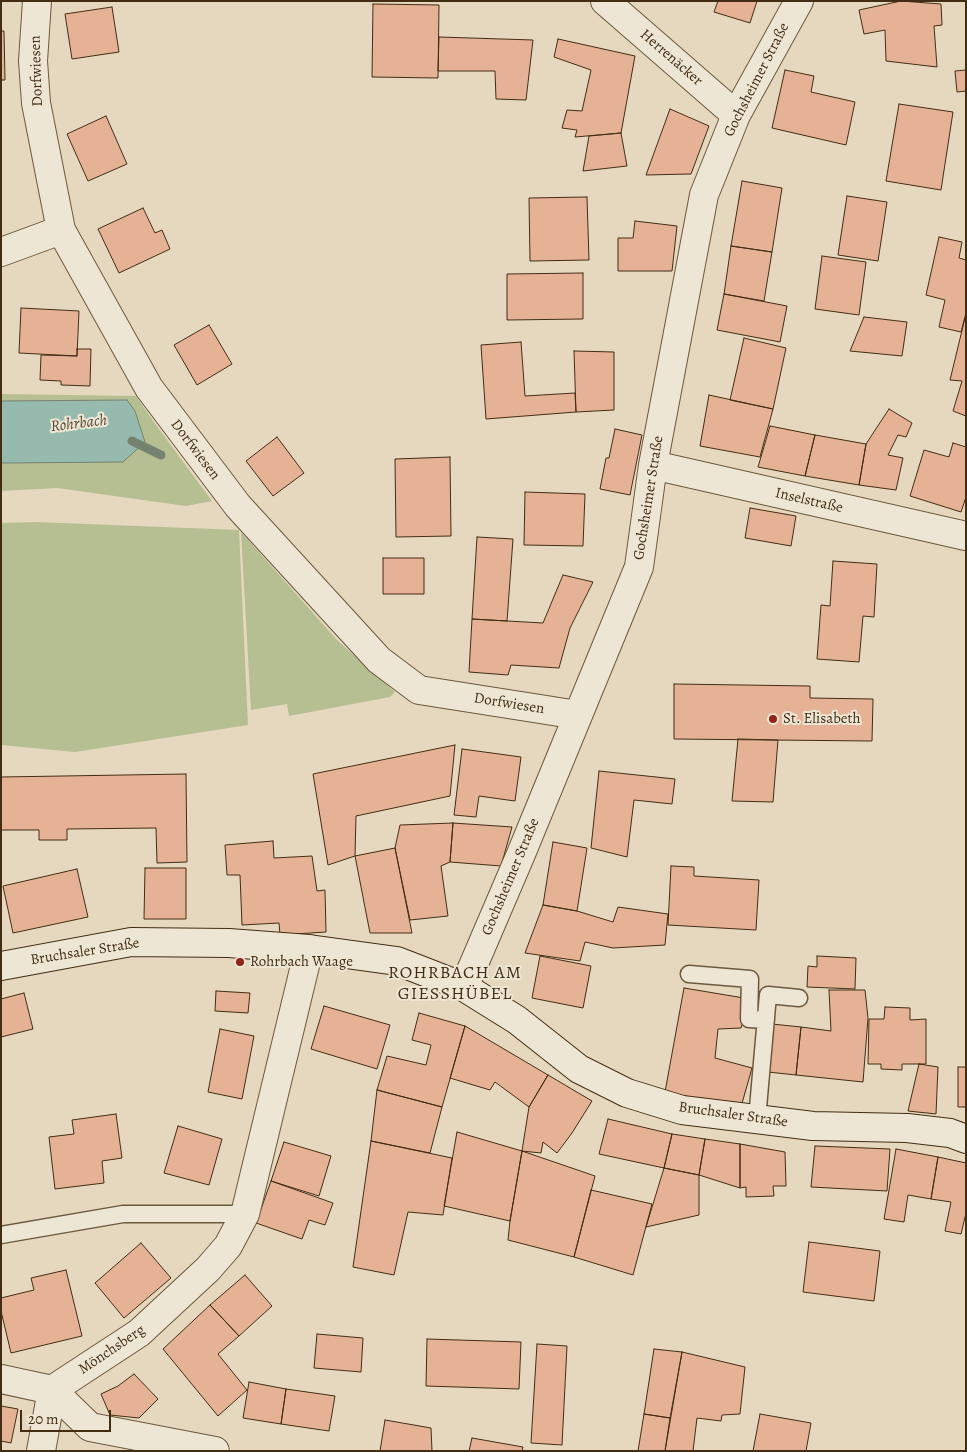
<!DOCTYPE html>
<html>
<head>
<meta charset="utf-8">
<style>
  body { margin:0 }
  #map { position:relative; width:967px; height:1452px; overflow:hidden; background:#e5d8bf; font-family:Alegreya,serif }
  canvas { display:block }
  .frame { position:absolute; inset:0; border:2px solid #432d12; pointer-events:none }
  .scale { position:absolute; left:20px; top:1410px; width:91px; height:22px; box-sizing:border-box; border:2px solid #432d12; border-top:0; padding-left:6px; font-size:15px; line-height:18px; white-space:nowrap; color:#432d12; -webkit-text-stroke:4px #eee6d5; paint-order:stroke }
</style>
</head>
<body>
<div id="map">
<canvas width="967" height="1452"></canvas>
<div class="frame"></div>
<div class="scale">20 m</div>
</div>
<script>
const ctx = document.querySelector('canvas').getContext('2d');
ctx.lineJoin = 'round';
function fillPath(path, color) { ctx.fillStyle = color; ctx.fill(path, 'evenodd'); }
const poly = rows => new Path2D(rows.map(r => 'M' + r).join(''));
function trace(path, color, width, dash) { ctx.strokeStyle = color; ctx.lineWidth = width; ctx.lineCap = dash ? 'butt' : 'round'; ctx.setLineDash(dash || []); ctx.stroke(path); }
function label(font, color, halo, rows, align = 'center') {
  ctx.font = font + ' Alegreya,serif'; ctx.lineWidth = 4; ctx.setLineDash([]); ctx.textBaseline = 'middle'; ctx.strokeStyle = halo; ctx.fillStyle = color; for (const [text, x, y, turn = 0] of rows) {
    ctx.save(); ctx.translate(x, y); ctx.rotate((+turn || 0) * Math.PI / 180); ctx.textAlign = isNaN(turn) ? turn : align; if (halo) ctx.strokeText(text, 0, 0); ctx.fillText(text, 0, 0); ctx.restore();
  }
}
const green = poly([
  [1,394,136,396,156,425,212,501,186,506,57,488,1,491],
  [36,522,239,530,248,725,75,752,1,745,1,523],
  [241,532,337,640,395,692,390,697,289,716,287,704,251,710]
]);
const water = poly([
  [127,400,135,411,145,442,123,462,1,463,1,401,127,400]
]);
const stream = poly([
  [132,441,161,455]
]);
const building = poly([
  [718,1,757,1,750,23,714,12,718,1],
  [901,1,941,4,942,25,934,26,937,67,886,61,885,30,864,34,859,10,901,1],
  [373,4,439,5,438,78,372,77,373,4],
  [112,7,119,52,72,59,65,14,112,7],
  [1,31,4,31,5,80,1,80,1,31],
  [439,37,533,40,526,100,496,99,495,71,438,71,439,37],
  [558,39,635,56,621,133,575,137,577,130,562,128,567,110,582,111,591,70,554,57,558,39],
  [785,70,814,76,811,92,855,102,846,145,772,128,785,70],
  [966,70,966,91,957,92,955,71,966,70],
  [899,104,953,112,941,190,886,181,899,104],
  [670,109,709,126,691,174,646,175,670,109],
  [106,116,127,164,88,181,67,134,106,116],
  [621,133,627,166,583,171,589,136,621,133],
  [742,181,782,188,772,252,731,246,742,181],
  [847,196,887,202,878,261,838,255,847,196],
  [587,197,589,260,530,261,529,198,587,197],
  [143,208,155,233,162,230,170,249,119,273,98,229,143,208],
  [635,221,677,226,672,271,618,271,618,238,633,238,635,221],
  [939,237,962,242,959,258,966,260,966,313,961,332,939,327,945,300,926,295,939,237],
  [731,246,772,252,764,301,724,294,731,246],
  [822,256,866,262,859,315,815,309,822,256],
  [583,273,583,319,507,320,507,274,583,273],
  [724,294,787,306,780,342,717,330,724,294],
  [21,308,79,311,77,356,19,353,21,308],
  [864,317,907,322,902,356,850,351,864,317],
  [965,318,966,318,966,416,953,411,962,381,950,380,965,318],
  [209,325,232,364,197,385,174,345,209,325],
  [744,338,786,348,773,409,730,400,744,338],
  [521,342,525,396,575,393,576,412,486,419,481,345,521,342],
  [77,349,91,349,90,386,61,385,61,381,40,380,41,355,77,356,77,349],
  [574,351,614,352,614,410,576,412,574,351],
  [709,395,773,409,760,457,700,446,709,395],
  [889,409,912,423,906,437,898,435,888,455,903,458,896,490,859,485,866,444,889,409],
  [770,426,815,435,805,476,758,467,770,426],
  [615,429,642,435,630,495,600,489,606,458,609,458,615,429],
  [815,435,866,444,859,485,805,476,815,435],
  [277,437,304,473,273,496,246,461,277,437],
  [953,443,966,447,966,497,961,512,910,496,924,450,949,457,953,443],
  [450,457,451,536,396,537,395,459,450,457],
  [525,492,585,494,583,546,524,545,525,492],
  [750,508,796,516,791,546,745,538,750,508],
  [477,537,513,539,507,621,472,619,477,537],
  [383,558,424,558,424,594,383,594,383,558],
  [833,561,877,564,874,617,863,616,859,662,817,659,821,605,830,606,833,561],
  [563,575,593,582,570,628,559,668,511,665,508,675,469,672,472,619,543,623,563,575],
  [674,684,810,686,810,698,873,699,872,741,674,739,674,684],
  [738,739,778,740,773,802,732,801,738,739],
  [455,745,450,796,356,816,355,856,328,865,313,774,455,745],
  [462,749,521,757,515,801,479,796,476,817,454,815,462,749],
  [599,771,675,779,672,804,634,800,627,857,591,848,599,771],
  [186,774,187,862,157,863,156,828,67,829,67,840,39,840,39,830,1,830,1,777,186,774],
  [453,823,512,827,501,866,450,862,453,823],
  [453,823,450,862,441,866,448,916,410,920,395,848,400,825,453,823],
  [273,841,274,858,312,856,317,891,325,890,326,932,280,935,279,923,242,925,240,875,227,875,225,845,273,841],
  [553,842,587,848,577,911,543,905,553,842],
  [395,848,412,933,370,933,355,856,395,848],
  [671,866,694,867,694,876,759,880,756,930,668,925,671,866],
  [145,868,186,868,186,919,144,919,145,868],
  [77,869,88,917,13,933,3,886,77,869],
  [543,905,577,911,613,922,618,907,668,914,665,945,613,948,585,942,580,961,525,953,543,905],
  [540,956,591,966,583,1008,532,998,540,956],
  [817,956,856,958,855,989,807,987,808,966,817,967,817,956],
  [684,988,750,999,741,1028,718,1029,715,1058,752,1068,741,1107,665,1092,684,988],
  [829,990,865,990,868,1018,863,1082,796,1075,801,1027,831,1031,829,990],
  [216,991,250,993,248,1013,215,1011,216,991],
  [24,993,33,1029,1,1037,1,999,24,993],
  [324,1006,390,1025,377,1069,311,1049,324,1006],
  [885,1007,910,1008,910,1020,926,1019,926,1064,902,1064,902,1070,881,1069,881,1064,868,1064,869,1019,884,1019,885,1007],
  [419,1013,465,1026,442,1107,377,1090,387,1056,426,1065,431,1045,412,1040,419,1013],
  [772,1024,801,1027,796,1075,768,1072,772,1024],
  [465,1026,548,1075,529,1107,495,1082,490,1090,450,1078,465,1026],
  [220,1029,254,1036,242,1099,208,1092,220,1029],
  [919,1064,938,1067,936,1114,908,1111,919,1064],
  [958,1067,966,1067,966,1107,958,1107,958,1067],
  [548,1075,592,1101,572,1133,557,1153,543,1142,541,1153,522,1151,529,1107,548,1075],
  [377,1090,442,1107,430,1153,371,1141,377,1090],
  [116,1114,122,1158,102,1161,104,1183,55,1189,49,1137,74,1134,72,1120,116,1114],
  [608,1119,672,1134,664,1168,599,1154,608,1119],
  [178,1126,222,1139,209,1185,164,1173,178,1126],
  [457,1132,522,1151,510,1221,444,1206,457,1132],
  [672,1134,705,1139,699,1175,664,1168,672,1134],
  [705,1139,740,1144,740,1188,699,1175,705,1139],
  [371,1141,452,1158,443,1215,408,1212,394,1275,353,1267,371,1141],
  [284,1142,331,1156,319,1196,271,1181,284,1142],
  [740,1144,785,1152,786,1186,773,1186,774,1196,746,1197,746,1187,740,1188,740,1144],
  [815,1146,890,1149,887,1191,811,1187,815,1146],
  [896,1149,938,1157,931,1199,908,1195,904,1222,884,1219,896,1149],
  [522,1151,595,1176,574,1257,508,1240,510,1221,522,1151],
  [938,1157,966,1163,966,1213,961,1234,945,1231,951,1202,931,1199,938,1157],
  [664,1168,699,1175,699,1215,646,1227,664,1168],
  [271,1181,333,1203,325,1225,309,1220,302,1239,256,1223,271,1181],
  [591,1190,652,1204,633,1275,574,1257,591,1190],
  [809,1242,880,1251,874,1301,803,1292,809,1242],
  [141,1243,171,1278,124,1318,95,1283,141,1243],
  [66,1270,82,1336,11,1353,1,1311,1,1298,34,1290,31,1278,66,1270],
  [245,1275,272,1306,239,1336,210,1305,245,1275],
  [210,1305,239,1336,218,1354,247,1390,218,1416,163,1349,210,1305],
  [317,1334,363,1338,361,1372,314,1368,317,1334],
  [427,1339,521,1342,519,1389,426,1386,427,1339],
  [537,1344,567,1346,562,1445,531,1443,537,1344],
  [654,1349,682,1352,670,1418,644,1414,654,1349],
  [682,1352,745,1367,740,1414,722,1415,721,1421,697,1418,693,1451,665,1451,682,1352],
  [134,1374,158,1399,139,1418,110,1415,101,1394,118,1386,134,1374],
  [249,1382,286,1389,281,1424,243,1418,249,1382],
  [286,1389,335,1396,329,1431,281,1424,286,1389],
  [1,1406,18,1409,11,1443,1,1441,1,1406],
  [644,1414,670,1418,665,1451,638,1451,644,1414],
  [760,1414,811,1423,806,1451,753,1451,760,1414],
  [385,1420,431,1428,432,1451,380,1451,385,1420],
  [472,1438,523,1447,522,1451,469,1451,472,1438]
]);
const lane = poly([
  [689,974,750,979,749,1019,766,1020],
  [757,1119,768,995,799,998],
  [1,1235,123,1214,245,1214]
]);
const street = poly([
  [37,1,33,61,36,103,61,230,149,388,238,506,379,660,419,690,578,715],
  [605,1,736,115],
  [1,252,61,230],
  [653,465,966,536],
  [464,987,521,854,639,567,653,465,704,195,736,115,799,1],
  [1,1379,52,1390,90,1427,215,1451],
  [41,1451,52,1390,139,1333,208,1269,228,1246,245,1214,309,949]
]);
const secondary = poly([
  [1,966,131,942,229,943,309,949,397,961,464,987,517,1020,579,1069,627,1093,682,1110,813,1126,907,1128,950,1133,966,1139]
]);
const markers = [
  [773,719,5,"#8f2418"],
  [240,962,5,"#8f2418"]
];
const streetNames = [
  ["Herrenäcker",671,58,41],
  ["Dorfwiesen",37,71,-92],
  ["Gochsheimer Straße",757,80,-63],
  ["Dorfwiesen",195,450,53],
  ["Gochsheimer Straße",649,498,-81],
  ["Inselstraße",809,501,13],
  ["Dorfwiesen",509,704,9],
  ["Gochsheimer Straße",511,877,-67],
  ["Bruchsaler Straße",85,952,-9],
  ["Bruchsaler Straße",733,1115,8],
  ["Mönchsberg",112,1350,-34]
];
const poiNames = [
  ["St. Elisabeth",783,719],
  ["Rohrbach Waage",250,962]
];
const waterNames = [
  ["Rohrbach",79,424,-7]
];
const quarterNames = [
  ["ROHRBACH AM",455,974],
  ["GIESSHÜBEL",455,995]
];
fillPath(green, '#b5bf92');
fillPath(water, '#96baae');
trace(water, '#758270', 1);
trace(stream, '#758270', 9);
fillPath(building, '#e5b296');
trace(building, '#432d12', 1);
trace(lane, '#6c583d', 19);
trace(street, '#6c583d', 30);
trace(secondary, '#432d12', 30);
trace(lane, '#eee6d5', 16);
trace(street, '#eee6d5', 28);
trace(secondary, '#eee6d5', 28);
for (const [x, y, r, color] of markers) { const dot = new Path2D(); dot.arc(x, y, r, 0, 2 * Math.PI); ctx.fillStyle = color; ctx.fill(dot); trace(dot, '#eee6d5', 2); }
label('15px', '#432d12', '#eee6d5', streetNames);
label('15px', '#432d12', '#eee6d5', poiNames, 'left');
label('italic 16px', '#544931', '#eee6d5', waterNames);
ctx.letterSpacing = '1px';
label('18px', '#432d12', '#eee6d5', quarterNames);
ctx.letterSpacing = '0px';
</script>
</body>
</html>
